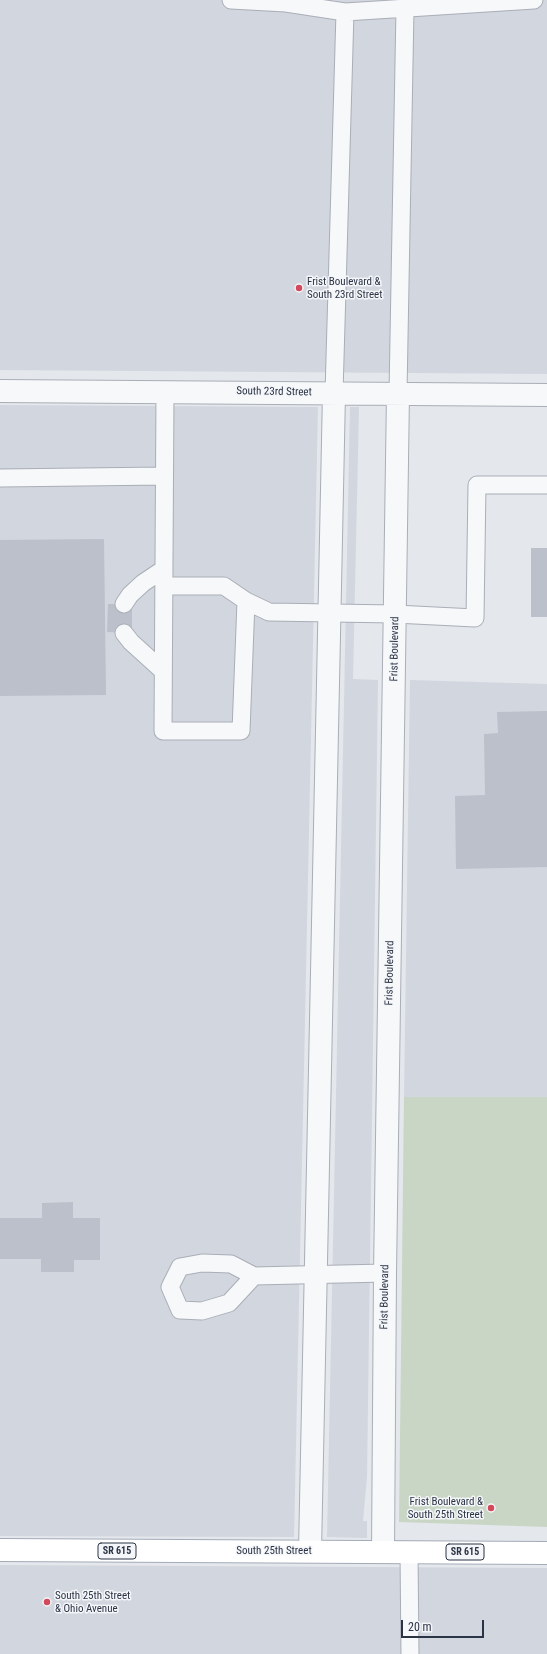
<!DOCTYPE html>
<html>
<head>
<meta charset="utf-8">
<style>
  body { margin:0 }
  #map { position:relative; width:547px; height:1654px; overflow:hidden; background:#e4e7ec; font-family:"Roboto Condensed",sans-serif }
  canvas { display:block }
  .scale { position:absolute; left:401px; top:1620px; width:83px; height:18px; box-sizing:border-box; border:2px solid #2b3445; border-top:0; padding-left:5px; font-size:12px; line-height:14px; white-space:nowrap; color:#2b3445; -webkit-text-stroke:3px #f4f6f9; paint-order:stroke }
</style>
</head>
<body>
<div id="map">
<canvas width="547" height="1654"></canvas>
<div class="scale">20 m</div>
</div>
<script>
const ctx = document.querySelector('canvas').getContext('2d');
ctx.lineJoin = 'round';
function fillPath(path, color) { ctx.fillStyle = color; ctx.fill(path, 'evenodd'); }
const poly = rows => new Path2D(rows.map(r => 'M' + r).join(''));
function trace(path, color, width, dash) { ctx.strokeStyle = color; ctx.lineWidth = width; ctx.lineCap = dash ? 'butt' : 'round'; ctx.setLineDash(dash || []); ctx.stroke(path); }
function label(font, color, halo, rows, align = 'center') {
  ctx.font = font + ' "Roboto Condensed",sans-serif'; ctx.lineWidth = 3; ctx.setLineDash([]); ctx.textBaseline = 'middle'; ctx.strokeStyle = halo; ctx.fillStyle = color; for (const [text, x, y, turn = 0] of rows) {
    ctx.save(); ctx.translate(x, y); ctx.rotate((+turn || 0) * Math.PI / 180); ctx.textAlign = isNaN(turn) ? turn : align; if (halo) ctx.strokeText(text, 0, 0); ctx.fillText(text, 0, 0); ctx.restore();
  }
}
const built = poly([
  [0,0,547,0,547,374,0,370],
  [0,405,318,407,294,1537,0,1536],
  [350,407,359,407,353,679,378,680,367,1477,363,1521,367,1521,367,1538,327,1537],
  [410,680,547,684,547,1097,404,1098],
  [0,1565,547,1568,547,1654,0,1654]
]);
const green = poly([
  [404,1097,547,1097,547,1527,399,1522]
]);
const building = poly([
  [104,539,106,695,0,696,0,540],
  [531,548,547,548,547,617,531,617],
  [108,604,132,604,132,633,107,632],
  [547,711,547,867,456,869,455,796,485,795,484,734,498,733,497,712],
  [73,1202,73,1218,100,1218,100,1260,74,1260,74,1272,41,1272,41,1259,0,1259,0,1218,42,1218,42,1203]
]);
const service = poly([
  [231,0,286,3,345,12,534,0],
  [334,393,345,12],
  [398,393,405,8],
  [0,478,164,476],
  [164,586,224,586,246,601,241,731,163,731,165,391],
  [246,601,269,612,395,614,475,618,477,485,547,485],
  [124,604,130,595,143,583,164,569],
  [124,633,131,642,163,671],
  [254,1276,229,1303,202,1311,180,1310,170,1287,180,1267,202,1263,231,1264,254,1276,385,1273],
  [409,1552,410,1654]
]);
const minor = poly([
  [0,391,547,395],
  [310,1551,334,393],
  [383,1552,385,1273,398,393]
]);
const primary = poly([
  [0,1550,547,1553]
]);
const markers = [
  [299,288,4,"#d1495b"],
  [491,1508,4,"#d1495b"],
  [47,1602,4,"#d1495b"]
];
const shields = [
  [117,1551,38],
  [465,1552,38]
];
const shieldNames = [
  ["SR 615",117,1551],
  ["SR 615",465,1552]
];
const poiNames = [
  ["Frist Boulevard &",307,282],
  ["South 23rd Street",307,295],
  ["Frist Boulevard &",483,1502,"right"],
  ["South 25th Street",483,1515,"right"],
  ["South 25th Street",55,1596],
  ["& Ohio Avenue",55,1609]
];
const streetNames = [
  ["South 23rd Street",274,392,1],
  ["Frist Boulevard",395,649,-89],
  ["Frist Boulevard",390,973,-89],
  ["Frist Boulevard",385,1297,-89],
  ["South 25th Street",274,1551]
];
fillPath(built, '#d2d6de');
fillPath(green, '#c9d6c5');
fillPath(building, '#bbc0ca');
trace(service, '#a9aeb7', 19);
trace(minor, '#a9aeb7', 24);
trace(primary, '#a3abb8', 24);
trace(service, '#f7f8fa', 17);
trace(minor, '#f7f8fa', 22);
trace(primary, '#fff', 22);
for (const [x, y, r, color] of markers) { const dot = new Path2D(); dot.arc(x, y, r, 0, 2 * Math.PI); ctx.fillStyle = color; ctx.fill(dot); trace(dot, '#f4f6f9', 1.5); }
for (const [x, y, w] of shields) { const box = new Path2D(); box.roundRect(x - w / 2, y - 8, w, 16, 3); ctx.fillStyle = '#f4f6f9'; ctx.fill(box); trace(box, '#2b3445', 1); }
label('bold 10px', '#2b3445', null, shieldNames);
label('11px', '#2b3445', '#f4f6f9', poiNames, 'left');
label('11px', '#2b3445', '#f4f6f9', streetNames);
</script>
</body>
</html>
